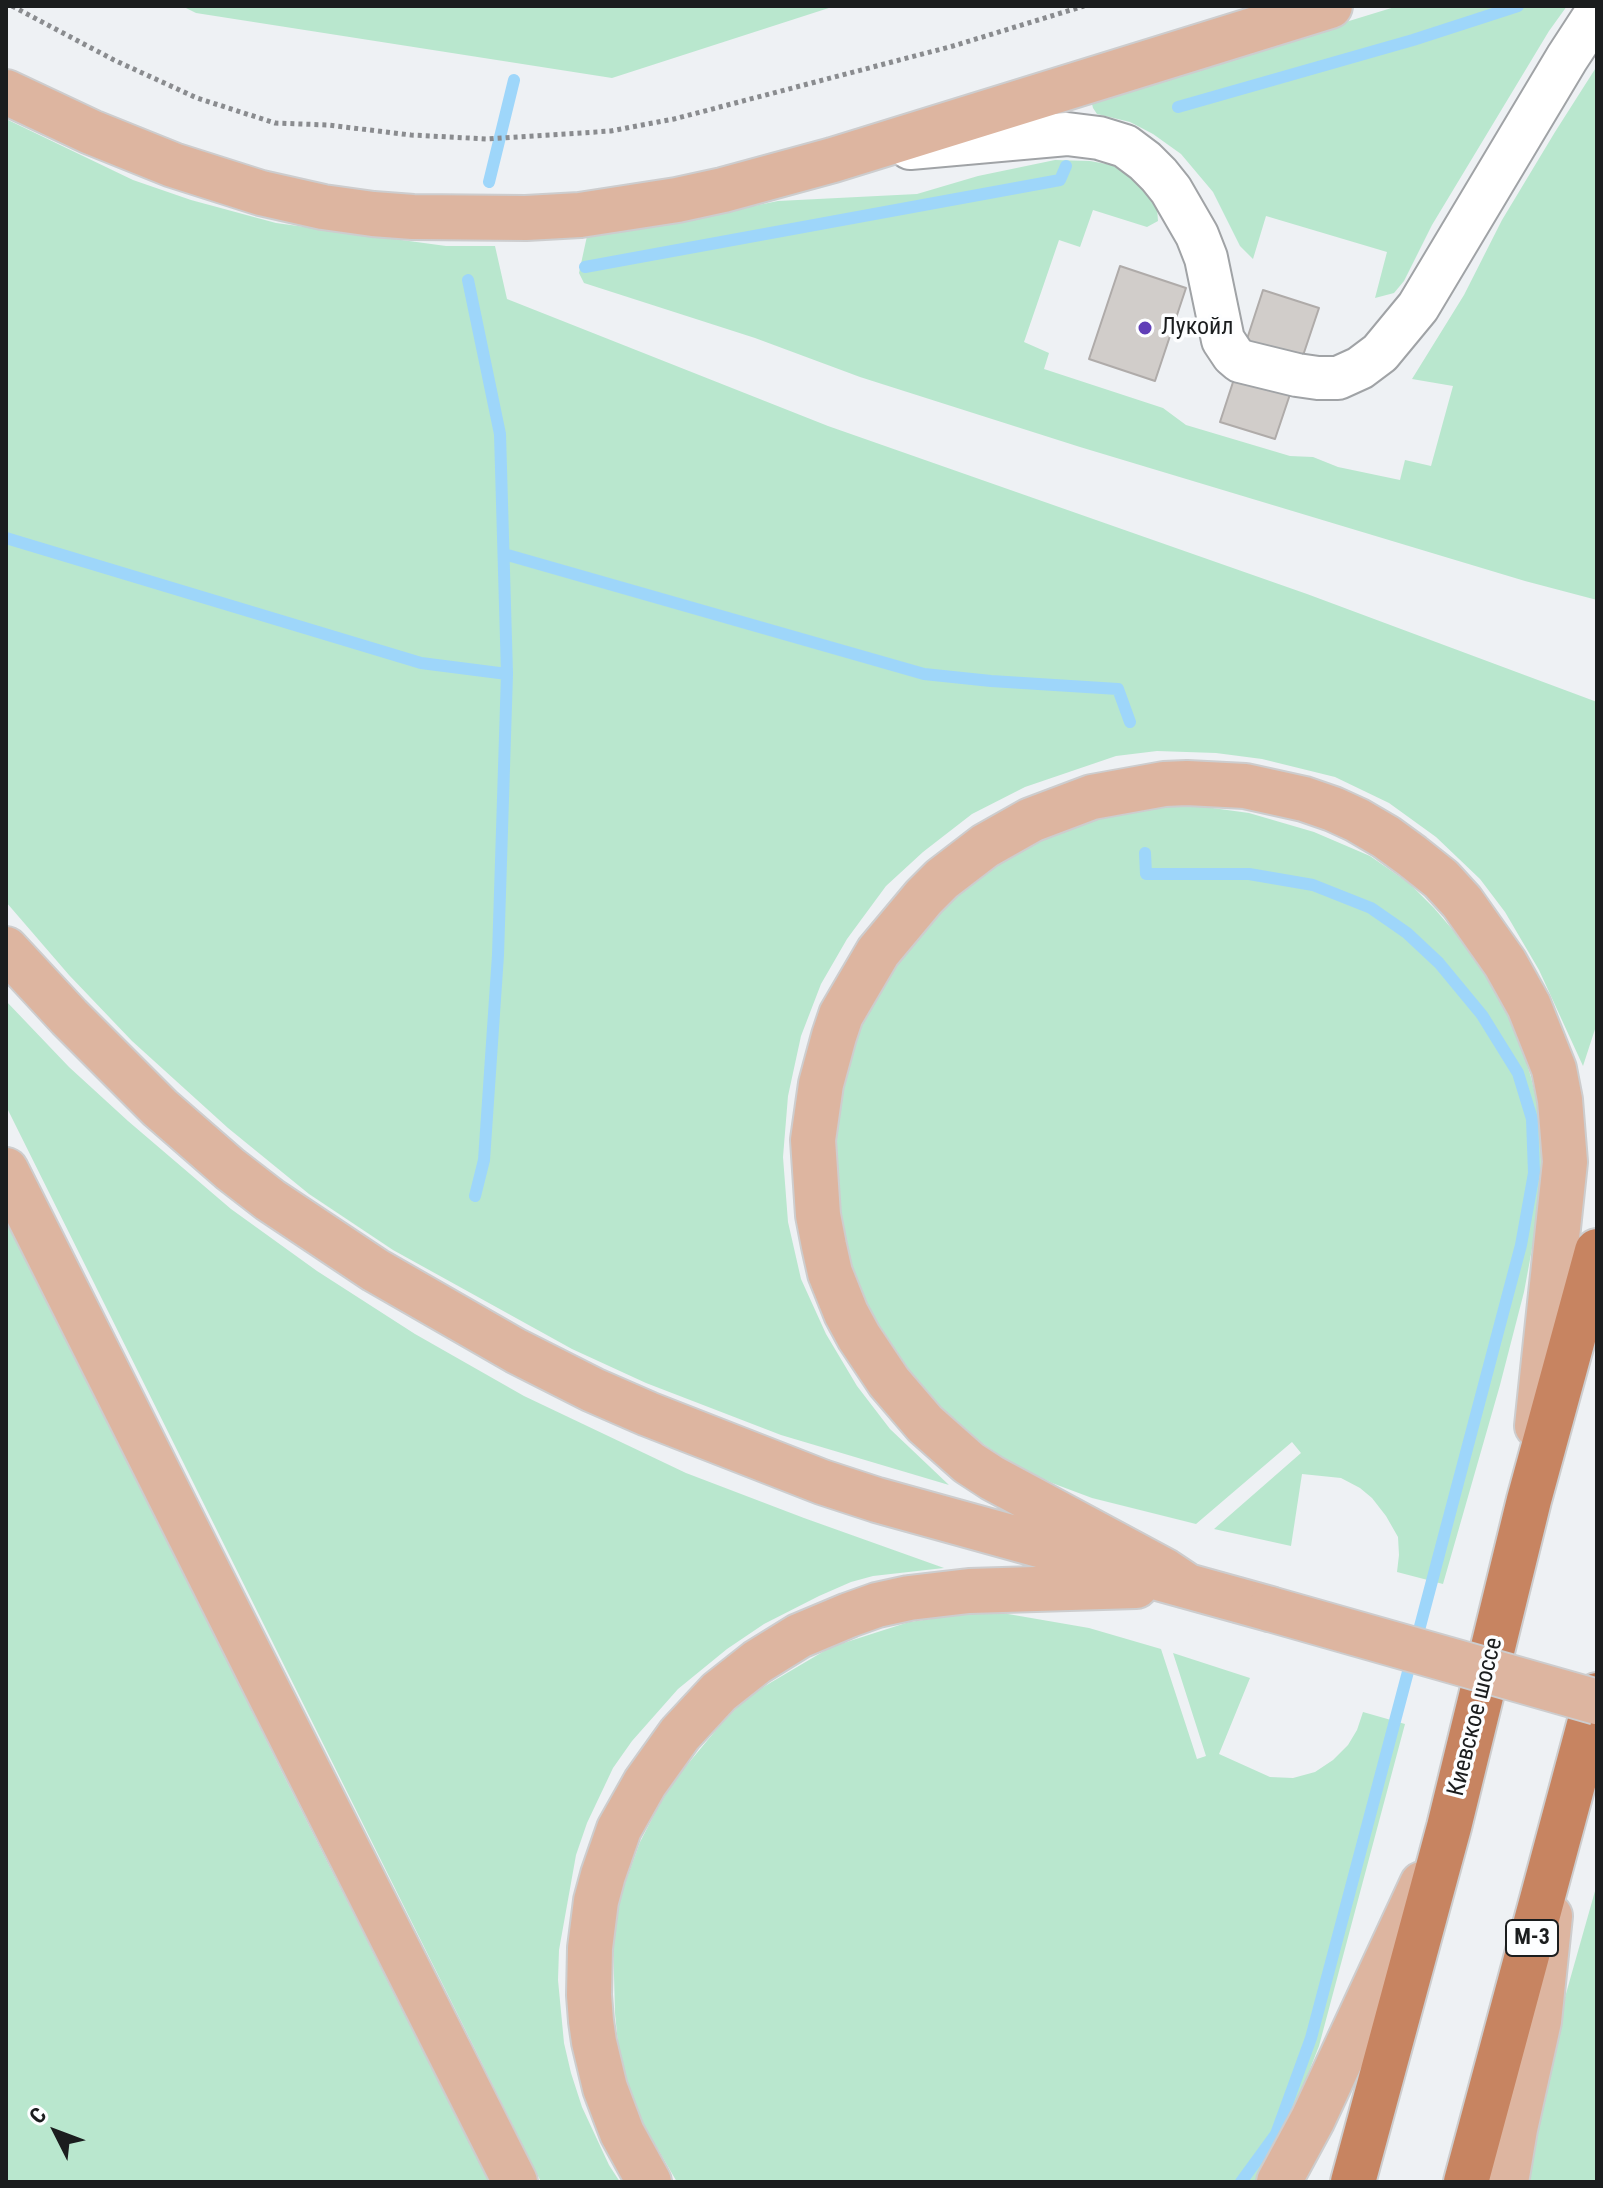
<!DOCTYPE html>
<html>
<head>
<meta charset="utf-8">
<style>
  body { margin:0 }
  #map { position:relative; width:1603px; height:2188px; overflow:hidden; background:#eef1f4; font-family:"Roboto Condensed",sans-serif }
  canvas { display:block }
  .frame { position:absolute; inset:0; border:8px solid #1b1d1e; pointer-events:none }
  .north { position:absolute; left:16px; top:2092px; width:80px; height:80px; -webkit-text-stroke:6px #fdfeff; paint-order:stroke; rotate:312deg; font-size:22px; font-weight:700; line-height:32px; text-align:center; color:#1b1d1e }
  .north::after { content:''; display:block; margin:auto; width:28px; height:36px; background:#1b1d1e; clip-path:polygon(50% 0,100% 100%,50% 72%,0 100%) }
</style>
</head>
<body>
<div id="map">
<canvas width="1603" height="2188"></canvas>
<div class="frame"></div>
<div class="north">С</div>
</div>
<script>
const ctx = document.querySelector('canvas').getContext('2d');
ctx.lineJoin = 'round';
function fillPath(path, color) { ctx.fillStyle = color; ctx.fill(path, 'evenodd'); }
const poly = rows => new Path2D(rows.map(r => 'M' + r).join(''));
function trace(path, color, width, dash) { ctx.strokeStyle = color; ctx.lineWidth = width; ctx.lineCap = dash ? 'butt' : 'round'; ctx.setLineDash(dash || []); ctx.stroke(path); }
function label(font, color, halo, rows, align = 'center') {
  ctx.font = font + ' "Roboto Condensed",sans-serif'; ctx.lineWidth = 7; ctx.setLineDash([]); ctx.textBaseline = 'middle'; ctx.strokeStyle = halo; ctx.fillStyle = color; for (const [text, x, y, turn = 0] of rows) {
    ctx.save(); ctx.translate(x, y); ctx.rotate((+turn || 0) * Math.PI / 180); ctx.textAlign = isNaN(turn) ? turn : align; if (halo) ctx.strokeText(text, 0, 0); ctx.fillText(text, 0, 0); ctx.restore();
  }
}
const green = poly([
  [182,6,835,6,612,78,196,13],
  [1398,6,1567,6,1549,31,1432,225,1404,281,1394,293,1375,298,1387,252,1266,216,1253,259,1240,246,1213,192,1181,154,1153,134,1130,122,1097,114,1093,108,1091,100],
  [1597,66,1597,600,1525,581,1080,447,860,377,755,338,584,283,579,273,587,236,684,220,778,201,917,194,978,176,1055,160,1090,161,1112,165,1135,180,1150,194,1157,208,1158,221,1147,227,1093,210,1080,247,1059,240,1024,342,1049,353,1044,369,1163,408,1186,425,1290,456,1313,457,1338,467,1400,480,1405,460,1431,466,1453,386,1412,379,1464,295,1502,220,1555,132],
  [6,119,133,180,191,200,276,223,446,246,495,246,507,299,828,426,1307,594,1597,702,1597,1023,1583,1066,1539,970,1505,912,1480,879,1436,837,1389,803,1335,777,1262,759,1216,753,1157,751,1116,756,1025,787,972,814,923,852,886,886,847,939,821,984,801,1036,788,1096,783,1157,788,1222,801,1279,826,1334,857,1386,890,1429,949,1485,781,1435,646,1383,572,1349,393,1250,309,1194,228,1128,132,1041,69,975,6,902],
  [1198,806,1249,813,1314,832,1370,856,1409,883,1434,908,1464,943,1490,980,1516,1030,1531,1077,1537,1102,1541,1139,1541,1173,1534,1238,1524,1292,1500,1385,1443,1584,1397,1572,1399,1555,1398,1537,1386,1516,1372,1498,1360,1488,1341,1478,1302,1474,1291,1546,1214,1529,1301,1453,1292,1442,1196,1524,1092,1498,1052,1483,1012,1464,969,1434,923,1393,868,1314,849,1267,839,1225,833,1164,836,1123,844,1072,858,1028,875,988,961,887,1008,856,1053,834,1096,817,1159,807],
  [6,1001,69,1067,128,1121,231,1209,317,1271,415,1334,524,1396,686,1473,804,1518,944,1568,873,1576,851,1582,819,1596,764,1624,727,1649,678,1689,632,1741,613,1768,587,1823,576,1855,559,1950,558,1980,564,2043,571,2073,582,2107,609,2165,620,2182,541,2182,6,1106],
  [6,1216,283,1774,489,2182,6,2182],
  [973,1613,1008,1614,1089,1628,1161,1649,1197,1759,1206,1756,1173,1653,1250,1678,1219,1754,1270,1777,1293,1778,1315,1772,1333,1760,1348,1745,1357,1730,1363,1712,1405,1724,1319,2046,1290,2120,1255,2182,677,2182,643,2124,630,2091,619,2055,615,2013,613,1938,617,1905,640,1842,655,1813,672,1783,721,1724,746,1698,770,1683,831,1647,909,1622],
  [1597,1884,1597,2182,1523,2182,1541,2082]
]);
const stream = poly([
  [1178,107,1413,40,1518,6],
  [489,182,514,80],
  [585,267,1060,180,1066,166],
  [468,280,500,434,507,674,498,955,484,1160,475,1196],
  [6,538,421,663,507,674],
  [504,554,924,674,991,681,1118,689,1130,722],
  [1145,853,1146,874,1249,874,1313,885,1371,908,1407,933,1439,963,1482,1015,1518,1073,1532,1119,1534,1173,1521,1245,1311,2038,1276,2134,1241,2182]
]);
const building = poly([
  [1120,266,1186,288,1155,381,1089,359,1120,266],
  [1263,290,1319,308,1275,439,1220,422,1263,290]
]);
const path = poly([
  [12,6,114,60,197,98,275,123,328,125,411,135,487,139,611,131,674,119,953,46,1084,6]
]);
const minor = poly([
  [910,148,1067,134,1099,138,1125,146,1145,161,1159,175,1171,190,1197,235,1206,258,1223,340,1233,355,1240,361,1297,375,1318,378,1338,378,1360,368,1380,353,1418,307,1567,58,1597,12]
]);
const major = poly([
  [6,92,91,132,173,165,261,193,323,207,373,214,413,217,526,218,580,215,677,200,723,190,833,160,1330,6],
  [6,949,69,1017,160,1108,230,1169,270,1200,375,1270,516,1351,593,1390,648,1414,822,1482,877,1500,1270,1609],
  [6,1170,515,2182],
  [1186,1585,1165,1571,992,1478,969,1463,925,1424,889,1382,859,1337,846,1313,830,1273,824,1246,818,1215,813,1140,821,1084,834,1036,841,1015,878,952,924,897,942,879,985,846,1031,820,1092,797,1164,784,1187,783,1245,786,1304,799,1333,809,1357,820,1386,837,1412,856,1441,879,1462,902,1505,963,1529,1006,1554,1069,1560,1100,1565,1162,1537,1426],
  [649,2182,622,2133,605,2088,594,2042,591,2021,589,1995,590,1948,596,1901,603,1875,619,1829,645,1783,680,1734,719,1692,757,1662,799,1636,849,1615,877,1605,909,1598,969,1591,1136,1586],
  [1279,2182,1313,2119,1422,1884],
  [1506,2182,1515,2129,1539,2021,1550,1916]
]);
const highway = poly([
  [1353,2182,1449,1827,1529,1500,1597,1251],
  [1466,2182,1597,1695]
]);
const majorBridge = poly([
  [1270,1609,1597,1702]
]);
const markers = [
  [1145,328,8,"#603eb7"]
];
const shields = [
  [1532,1938,52]
];
const shieldNames = [
  ["М-3",1532,1938]
];
const poiNames = [
  ["Лукойл",1161,328]
];
const streetNames = [
  ["Киевское шоссе",1476,1717,-76]
];
fillPath(green, '#b9e7ce');
trace(stream, '#9ed6fa', 12);
fillPath(building, '#d1cdca');
trace(building, '#afaba9', 2);
trace(minor, '#a0a3a6', 46);
trace(major, '#cdcdce', 48);
trace(highway, '#cdcdce', 48);
trace(path, '#8a8c8f', 5, [4, 4]);
trace(minor, '#fff', 42);
trace(major, '#ddb5a0', 44);
trace(highway, '#c78461', 44);
trace(majorBridge, '#cdcdce', 48, []);
trace(majorBridge, '#ddb5a0', 44);
for (const [x, y, r, color] of markers) { const dot = new Path2D(); dot.arc(x, y, r, 0, 2 * Math.PI); ctx.fillStyle = color; ctx.fill(dot); trace(dot, '#fdfeff', 3); }
for (const [x, y, w] of shields) { const box = new Path2D(); box.roundRect(x - w / 2, y - 18, w, 36, 6); ctx.fillStyle = '#fdfeff'; ctx.fill(box); trace(box, '#1b1d1e', 2); }
label('bold 22px', '#1b1d1e', null, shieldNames);
label('24px', '#1b1d1e', '#fdfeff', poiNames, 'left');
label('24px', '#1b1d1e', '#fdfeff', streetNames);
</script>
</body>
</html>
